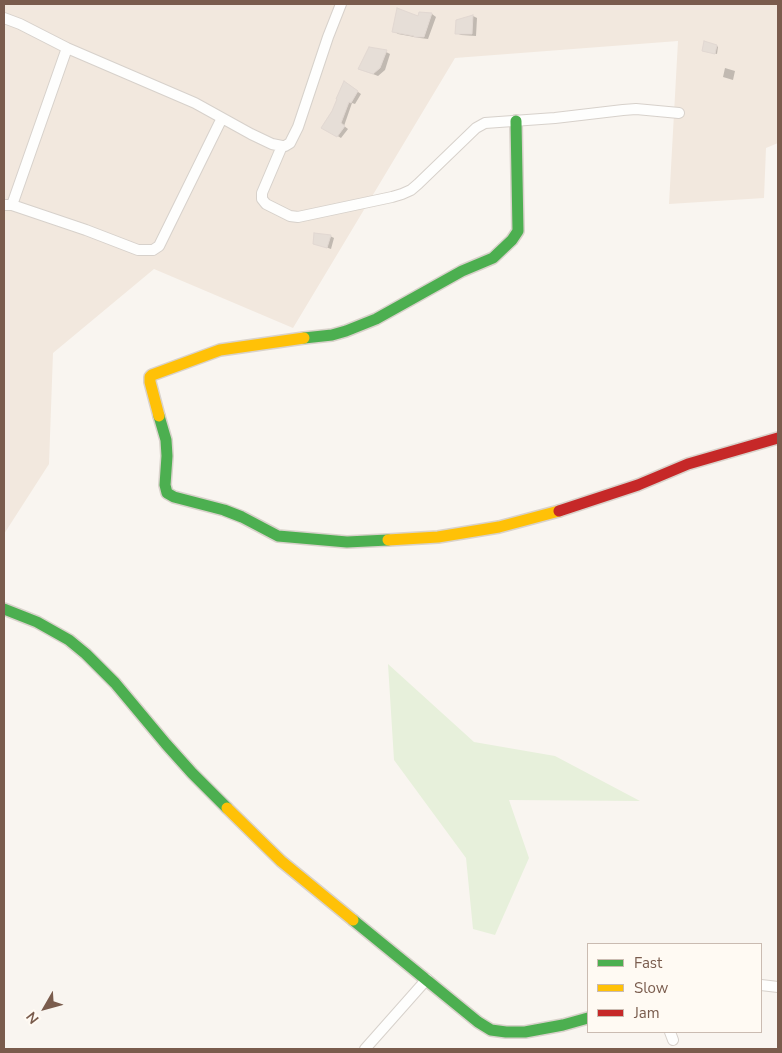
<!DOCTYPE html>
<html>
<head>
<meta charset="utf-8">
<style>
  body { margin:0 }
  #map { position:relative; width:782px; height:1053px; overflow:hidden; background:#f9f5f0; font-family:"Nunito Sans",sans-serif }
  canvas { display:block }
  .frame { position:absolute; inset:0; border:5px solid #7a5c4d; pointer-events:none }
  .legend { position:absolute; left:587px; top:943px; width:175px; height:90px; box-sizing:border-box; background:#fffaf3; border:1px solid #cabbb1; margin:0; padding:6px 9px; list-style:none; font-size:15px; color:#7a5c4d }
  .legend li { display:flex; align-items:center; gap:10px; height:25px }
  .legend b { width:25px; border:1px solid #cabbb1 }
  .north { position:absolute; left:20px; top:983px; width:50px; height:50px; -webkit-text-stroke:4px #fffaf3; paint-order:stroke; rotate:232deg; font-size:14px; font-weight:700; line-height:20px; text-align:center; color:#7a5c4d }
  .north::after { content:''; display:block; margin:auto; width:18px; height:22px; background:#7a5c4d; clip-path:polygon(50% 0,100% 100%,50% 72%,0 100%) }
</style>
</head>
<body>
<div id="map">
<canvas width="782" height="1053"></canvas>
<div class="frame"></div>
<ul class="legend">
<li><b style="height:6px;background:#4caf50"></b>Fast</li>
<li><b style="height:6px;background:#ffc107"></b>Slow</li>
<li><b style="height:6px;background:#c62828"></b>Jam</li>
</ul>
<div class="north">N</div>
</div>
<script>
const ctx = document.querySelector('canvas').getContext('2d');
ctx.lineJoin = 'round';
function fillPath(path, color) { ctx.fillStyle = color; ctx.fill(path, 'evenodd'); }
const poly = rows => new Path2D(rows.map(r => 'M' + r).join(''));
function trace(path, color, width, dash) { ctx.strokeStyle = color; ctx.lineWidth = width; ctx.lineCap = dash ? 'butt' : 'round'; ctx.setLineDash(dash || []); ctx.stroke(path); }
const residential = poly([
  [4,4,778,4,778,143,766,148,764,198,669,204,678,41,455,58,293,328,154,269,53,353,49,464,4,534]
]);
const green = poly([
  [388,664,474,742,555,756,640,801,509,800,529,858,495,935,473,929,466,858,394,760]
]);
const shadow = poly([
  [432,14,436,17,428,39,420,38,398,34,394,31,419,17],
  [473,16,477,18,476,36,461,35,456,33],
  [717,46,718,47,717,54,705,51],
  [386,52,390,54,385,70,378,76,360,69],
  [725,68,735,71,733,80,723,77],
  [348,85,361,94,355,104,352,103,344,126,348,129,341,138,323,127],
  [330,236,334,238,331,249,314,243]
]);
const building = poly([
  [397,8,418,16,419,12,432,13,424,37,414,37,414,36,392,32,397,8],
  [473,15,472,34,455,34,456,20,473,15],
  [704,41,717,45,715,54,702,51,704,41],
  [369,47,387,50,380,68,373,74,358,69,369,47],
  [344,81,358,91,351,103,349,102,341,123,345,126,337,137,321,128,332,111,337,99,336,99,344,81],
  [314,233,331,235,327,248,313,244,314,233]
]);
const street = poly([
  [4,18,20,24,67,48,195,103,251,134,272,144,282,146,285,146,290,143,298,127,328,37,341,4],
  [282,146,262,193,262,199,266,204,290,216,298,217,392,197,402,194,411,190,418,184,476,128,485,123,555,118,623,110,636,109,679,113],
  [4,205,12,205,86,230,138,250,153,250,159,246,222,118],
  [12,205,67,48],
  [761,985,778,987],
  [670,1032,673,1040],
  [365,1049,427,979]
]);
const fast = poly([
  [304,338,332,335,346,331,376,319,462,271,493,258,512,240,518,231,516,121],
  [159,416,166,440,167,456,165,485,167,493,174,497,224,510,242,517,278,536,347,542,388,540],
  [4,609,37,622,69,640,86,654,115,683,166,744,192,773,227,808],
  [353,920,478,1022,491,1030,506,1032,525,1032,563,1025,588,1018]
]);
const slow = poly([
  [159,416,150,382,150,377,152,375,220,350,304,338],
  [388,540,438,537,499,527,559,511],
  [227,808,281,861,353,920]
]);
const jam = poly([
  [559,511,638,485,688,464,778,438]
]);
fillPath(residential, '#f2e8de');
fillPath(green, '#e7f0db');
fillPath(shadow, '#0003');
fillPath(building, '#e6ded7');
trace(building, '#e2d8d2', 1);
trace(street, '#d7d1cb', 12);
trace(fast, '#d9d2cb', 14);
trace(slow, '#d9d2cb', 14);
trace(jam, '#d9d2cb', 14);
trace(street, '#fefefd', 10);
trace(fast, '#4caf50', 11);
trace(slow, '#ffc107', 11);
trace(jam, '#c62828', 11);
</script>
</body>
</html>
